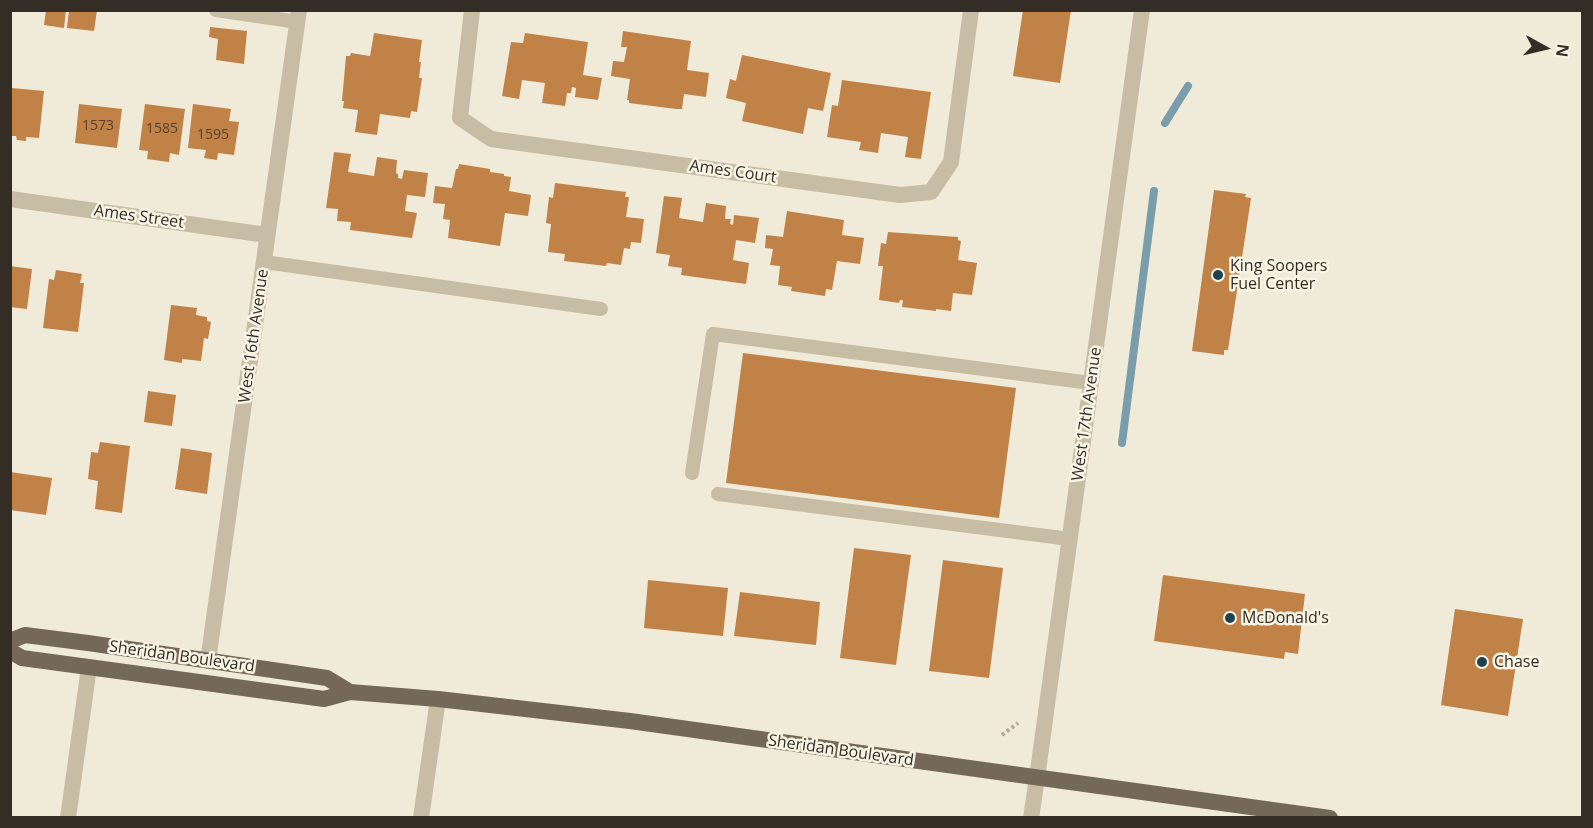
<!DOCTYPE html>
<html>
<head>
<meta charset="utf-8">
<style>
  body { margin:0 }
  #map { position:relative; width:1593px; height:828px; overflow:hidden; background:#f0ead9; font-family:"Open Sans",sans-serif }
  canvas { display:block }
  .frame { position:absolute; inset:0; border:12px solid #332d26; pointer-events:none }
  .north { position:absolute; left:1515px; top:18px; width:60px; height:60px; -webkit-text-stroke:4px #f8f4e4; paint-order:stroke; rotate:98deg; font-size:16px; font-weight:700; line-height:24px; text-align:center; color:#332d26 }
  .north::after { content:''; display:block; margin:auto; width:21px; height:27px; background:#332d26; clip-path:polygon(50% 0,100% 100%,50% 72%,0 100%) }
</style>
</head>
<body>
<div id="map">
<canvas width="1593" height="828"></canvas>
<div class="frame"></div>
<div class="north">N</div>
</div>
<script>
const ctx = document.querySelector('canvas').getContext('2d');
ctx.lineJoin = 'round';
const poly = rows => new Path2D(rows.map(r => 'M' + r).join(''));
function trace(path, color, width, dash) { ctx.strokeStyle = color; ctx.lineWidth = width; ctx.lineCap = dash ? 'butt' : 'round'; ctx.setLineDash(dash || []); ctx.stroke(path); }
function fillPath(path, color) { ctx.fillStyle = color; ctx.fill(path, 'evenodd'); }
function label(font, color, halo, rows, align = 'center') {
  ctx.font = font + ' "Open Sans",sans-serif'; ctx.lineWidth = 5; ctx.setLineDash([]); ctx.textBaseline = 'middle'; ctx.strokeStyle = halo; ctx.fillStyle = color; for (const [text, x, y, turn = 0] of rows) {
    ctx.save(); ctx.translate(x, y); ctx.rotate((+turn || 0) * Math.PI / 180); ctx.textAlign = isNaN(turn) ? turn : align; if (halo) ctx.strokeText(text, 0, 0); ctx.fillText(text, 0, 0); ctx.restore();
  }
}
const stream = poly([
  [1165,123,1188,86],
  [1122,443,1154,191]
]);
const building = poly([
  [46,10,66,10,64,28,44,25],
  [69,10,97,10,94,31,67,28],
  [1023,10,1071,10,1060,83,1013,76],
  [210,27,247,31,244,64,216,60,218,39,209,37],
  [623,31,691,41,687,70,709,73,706,97,684,94,682,109,676,109,629,103,629,100,627,100,630,79,611,76,613,61,624,62,627,47,621,47],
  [374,33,422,40,419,62,421,62,419,78,422,78,417,112,411,111,410,118,380,114,377,135,355,132,358,110,343,108,344,101,342,101,346,56,350,56,351,53,370,56],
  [525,33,588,42,583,75,602,78,598,100,575,97,576,88,572,87,571,93,567,93,565,106,542,103,545,83,522,80,519,99,502,96,511,42,523,43],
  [742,55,831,73,823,111,808,108,803,134,742,121,746,103,726,98,730,79,736,81],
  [842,80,931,92,921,159,905,157,908,137,881,133,878,153,859,150,861,142,827,137,832,105,838,106],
  [12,88,44,91,39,138,26,137,26,141,17,140,16,136,10,136],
  [79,104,122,109,117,148,75,143],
  [145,104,185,109,179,155,170,153,169,162,147,159,148,151,139,150],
  [193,104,231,109,229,121,239,122,234,155,218,153,217,160,204,158,206,150,188,148],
  [334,152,351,154,348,172,374,176,377,157,397,160,396,173,398,174,398,178,402,179,404,170,428,173,425,197,407,195,405,211,417,213,412,238,350,230,351,222,337,221,338,209,326,208],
  [459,164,490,169,490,172,504,174,504,176,511,177,509,191,531,195,528,216,505,213,500,246,448,238,450,220,443,219,445,204,433,203,435,186,452,188,456,169,458,169],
  [555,183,626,192,625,197,629,197,626,217,644,219,641,243,631,242,630,249,624,248,621,265,607,263,606,266,564,261,565,254,548,252,551,224,546,223,549,197,553,198],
  [1214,190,1246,194,1245,197,1251,198,1228,350,1224,350,1224,355,1192,351],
  [664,196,682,198,679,218,703,222,706,203,726,206,725,219,731,219,730,224,733,225,734,215,759,218,755,243,736,240,733,260,749,263,746,284,681,275,682,268,668,266,670,255,656,253],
  [787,211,844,220,842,235,864,238,860,264,837,261,832,290,826,289,825,296,791,291,792,287,778,285,780,266,770,265,773,249,765,248,766,235,783,237],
  [888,232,958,237,958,240,961,241,958,260,977,263,972,295,953,293,951,311,936,309,936,311,902,307,903,300,900,300,899,303,879,300,883,266,878,266,881,243,886,244],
  [10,266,32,269,27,309,10,307],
  [56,270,82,274,80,283,84,283,78,332,43,328,49,279,54,280],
  [171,305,197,308,196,315,207,317,207,321,211,322,208,339,204,338,201,361,182,359,182,363,164,360],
  [743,353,1016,388,999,518,726,483],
  [148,391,176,395,172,426,144,422],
  [100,442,130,446,122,513,95,509,98,481,88,479,91,452,98,453],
  [181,448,212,453,207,494,175,489],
  [10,472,52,478,46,515,10,510],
  [854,548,911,555,896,665,840,658],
  [943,560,1003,568,989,678,929,671],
  [1163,575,1305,594,1298,654,1285,652,1284,659,1154,641],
  [648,580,728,588,723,636,644,628],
  [740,592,820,602,816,645,734,636],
  [1455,609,1523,619,1508,716,1441,705]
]);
const path = poly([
  [1002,735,1018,723]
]);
const service = poly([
  [216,10,298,22],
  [264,262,601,309],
  [692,473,713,334,1091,383],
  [718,494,1070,539]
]);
const minor = poly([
  [472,10,460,118,491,139,900,195,931,192,951,162,971,10],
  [10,199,267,235],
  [208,661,299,10],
  [1037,778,1142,10],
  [68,818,89,667],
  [421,818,438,699]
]);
const tertiary = poly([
  [1031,818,1037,778]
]);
const primary = poly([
  [10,641,25,635,88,643,327,678,350,692],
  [10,651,22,658,324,699,350,692,438,699,630,721,1330,818]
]);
const markers = [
  [1218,275,6,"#1e4252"],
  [1230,618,6,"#1e4252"],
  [1482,662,6,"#1e4252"]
];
const numberNames = [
  ["1573",98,126],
  ["1585",162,129],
  ["1595",213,135]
];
const streetNames = [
  ["Ames Court",733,172,8],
  ["Ames Street",139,217,8],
  ["West 16th Avenue",254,336,-82],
  ["West 17th Avenue",1087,414,-82],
  ["Sheridan Boulevard",182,657,8],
  ["Sheridan Boulevard",841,751,8]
];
const poiNames = [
  ["King Soopers",1230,266],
  ["Fuel Center",1230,284],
  ["McDonald's",1242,618],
  ["Chase",1494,662]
];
trace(stream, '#799dab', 8);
fillPath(building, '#c08246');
trace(path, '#b2a790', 4, [3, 3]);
trace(service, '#c7bda5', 14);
trace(minor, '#c7bda5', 16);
trace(tertiary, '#c7bda5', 16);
trace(primary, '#746858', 16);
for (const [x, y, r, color] of markers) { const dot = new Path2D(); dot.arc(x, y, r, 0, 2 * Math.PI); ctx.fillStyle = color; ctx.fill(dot); trace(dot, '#f8f4e4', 2); }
label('14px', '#56422e', null, numberNames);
label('16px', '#332d26', '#f8f4e4', streetNames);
label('16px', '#332d26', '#f8f4e4', poiNames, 'left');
</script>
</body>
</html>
